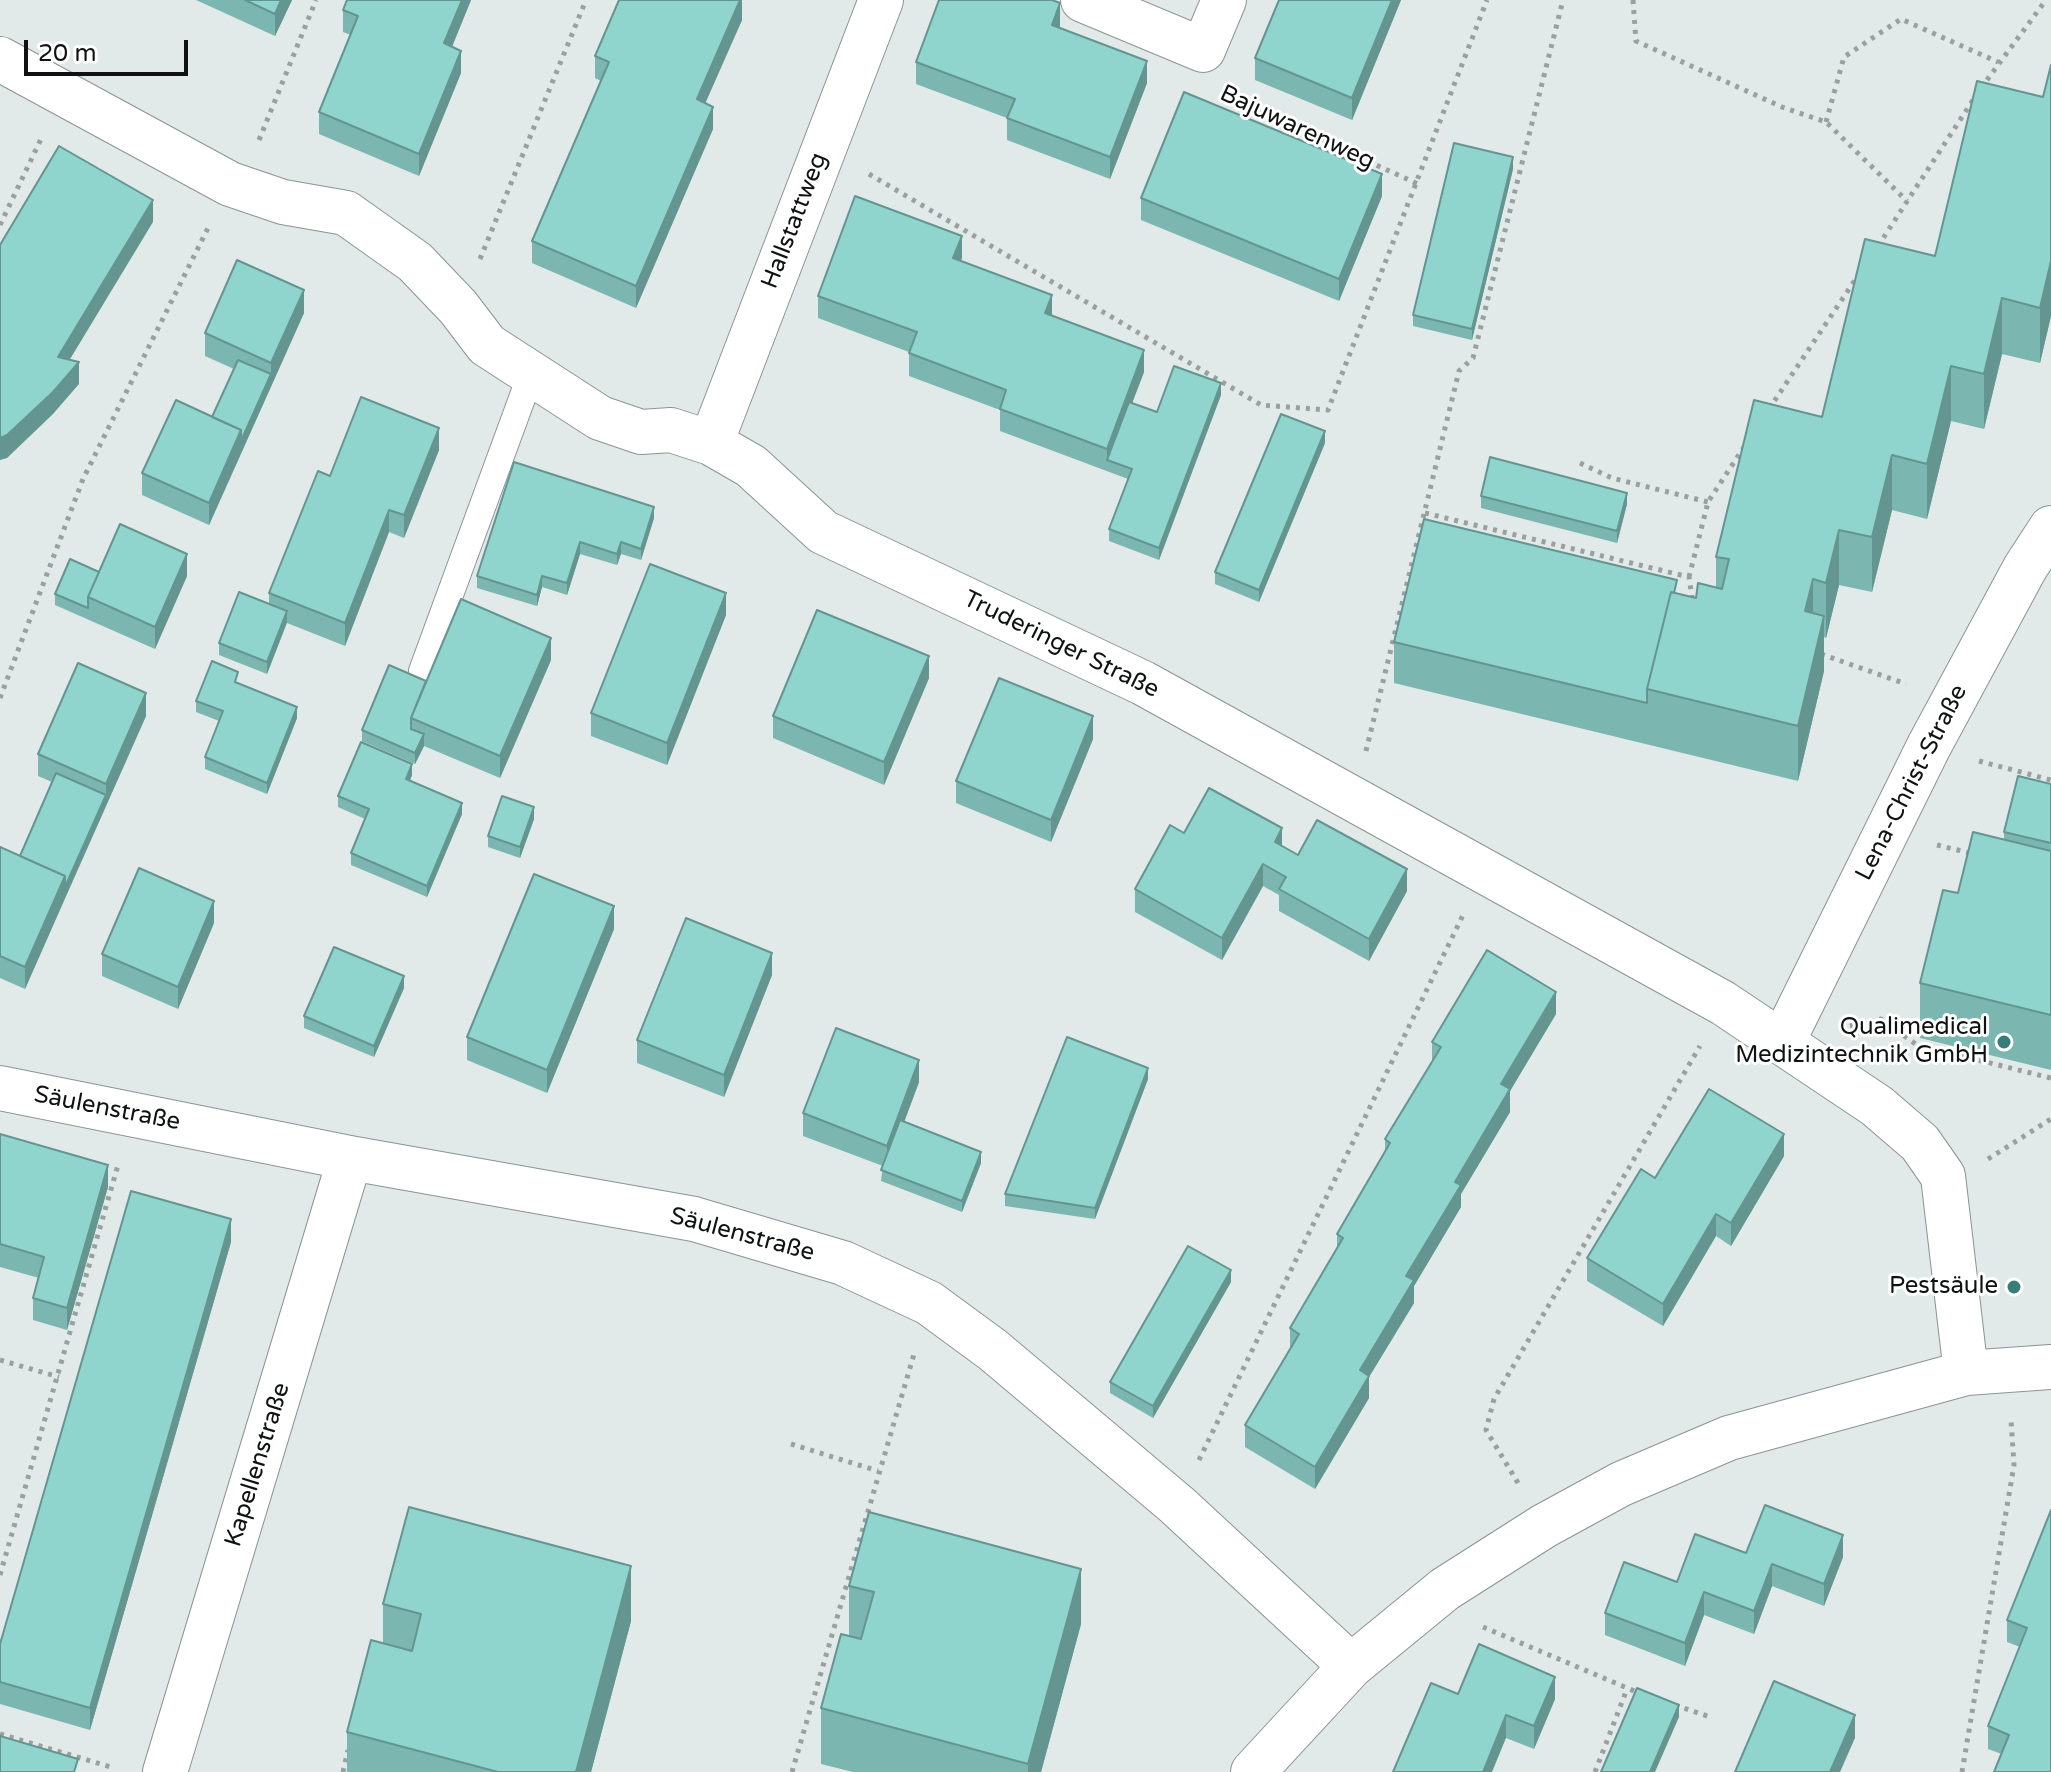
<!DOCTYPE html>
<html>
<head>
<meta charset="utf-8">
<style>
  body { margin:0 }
  #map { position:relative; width:2051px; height:1772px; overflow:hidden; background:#e1eae8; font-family:"Varela Round",sans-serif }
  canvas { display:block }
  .scale { position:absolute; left:24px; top:40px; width:164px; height:36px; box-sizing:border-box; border:4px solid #0f1211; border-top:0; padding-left:10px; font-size:24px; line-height:28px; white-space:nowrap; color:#0f1211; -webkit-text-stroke:6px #fff; paint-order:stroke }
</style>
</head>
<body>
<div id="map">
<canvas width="2051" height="1772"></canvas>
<div class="scale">20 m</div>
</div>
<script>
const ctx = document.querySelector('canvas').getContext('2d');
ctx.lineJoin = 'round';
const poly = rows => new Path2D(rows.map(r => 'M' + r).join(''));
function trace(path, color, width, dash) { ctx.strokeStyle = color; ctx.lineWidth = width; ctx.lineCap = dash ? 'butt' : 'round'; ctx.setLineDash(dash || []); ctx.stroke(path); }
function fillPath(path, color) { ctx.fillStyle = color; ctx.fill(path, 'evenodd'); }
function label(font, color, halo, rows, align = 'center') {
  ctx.font = font + ' "Varela Round",sans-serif'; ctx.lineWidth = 6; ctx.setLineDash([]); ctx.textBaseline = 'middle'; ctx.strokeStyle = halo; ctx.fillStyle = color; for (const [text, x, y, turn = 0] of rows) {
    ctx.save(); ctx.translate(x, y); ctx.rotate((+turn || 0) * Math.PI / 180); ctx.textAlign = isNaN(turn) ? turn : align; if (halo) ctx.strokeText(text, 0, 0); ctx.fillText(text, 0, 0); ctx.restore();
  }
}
const path = poly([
  [1633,0,1636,41,1782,107,1826,122,1907,201],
  [1981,88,2046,0],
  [1222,95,1418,184],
  [1826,122,1844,57,1901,19,1998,62],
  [259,140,316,0],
  [869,174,1261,405,1328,410,1487,0],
  [0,225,41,139],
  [1878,246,1975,97],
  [480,259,586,0],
  [1769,409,1859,274],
  [1580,463,1612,478,1708,502],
  [1425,513,1689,577,1693,604],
  [1689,577,1708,502,1744,447],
  [1821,654,1906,684],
  [0,698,83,479,208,228],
  [1366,751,1459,371,1473,358,1563,0],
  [1979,761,2051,780],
  [1937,845,1974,854],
  [1850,1026,1881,1019,1917,1045,2051,1078],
  [1988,1159,2051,1119],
  [0,1360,59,1377],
  [791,1444,878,1471],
  [1199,1460,1463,915],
  [1518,1483,1486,1430,1494,1399,1700,1046],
  [0,1575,118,1165],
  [1483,1627,1639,1693],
  [1675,1705,1710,1717],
  [0,1734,114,1768],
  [343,1772,348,1750],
  [792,1772,914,1354],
  [1595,1772,1627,1689],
  [1962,1772,2014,1465,2011,1420]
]);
const service = poly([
  [422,671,531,374]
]);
const minor = poly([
  [1083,0,1203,50,1224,0],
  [0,59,230,184,283,202,346,213,415,262,458,307,487,345,600,418,641,432,671,430,711,443,751,466,823,532,1143,683,1723,1003,1877,1106,1920,1143,1943,1176,1966,1373],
  [711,443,881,0],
  [1782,1043,1929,746,2025,568,2051,528],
  [0,1088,350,1158,694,1219,843,1263,929,1303,993,1350,1177,1505,1351,1666],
  [165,1772,350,1158],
  [1253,1772,1351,1666,1445,1589,1544,1526,1621,1484,1729,1438,1966,1373,2051,1367]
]);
const wall = poly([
  [196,0,292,0,275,36],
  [347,0,471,0,452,47,461,73,419,176,319,134,319,112,351,35,343,32,343,10],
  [742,0,742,20,705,103,713,129,636,308,532,263,532,241,601,81,595,78,595,56],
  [1401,0,1352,120,1255,80,1255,58],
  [1060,26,1059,28,1147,83,1110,179,1007,140,1007,118,916,84,916,62],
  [2051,65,2051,316,2040,363,2002,354,1984,429,1951,421,1927,519,1892,510,1872,592,1839,585,1826,638,1824,637,1824,671,1798,781,1394,683,1394,642,1677,594,1696,598,1716,587,1716,557,1822,417,1935,256,2043,97],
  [1513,169,1472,340,1413,326,1413,315],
  [1382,196,1339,301,1141,220,1141,198],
  [962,258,960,261,1144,372,1132,403,1157,412,1221,395,1159,560,1109,541,1109,529,1128,479,1000,431,1000,410,909,376,909,352,818,318,818,296],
  [304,313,209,525,142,495,142,473,212,417,234,369,205,356,205,333],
  [1325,443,1259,602,1215,584,1215,572],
  [439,450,404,538,389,532,345,646,287,623,267,674,219,655,219,643,269,604,269,593,330,476],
  [1481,496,1627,504,1617,543,1481,508],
  [654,518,641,560,621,554,617,565,580,554,567,595,542,587,537,606,477,588,477,576],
  [99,572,187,576,155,649,55,605,55,594],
  [726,615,667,765,591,736,591,713],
  [551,660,500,778,424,746,415,764,362,741,362,730,426,681],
  [929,678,884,785,773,738,773,716],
  [238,683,297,718,267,794,205,769,205,757,219,721,196,712,196,701],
  [146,716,25,989,0,978,0,847,20,856,52,782,38,776,38,754],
  [1093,739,1051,842,956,803,956,781],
  [412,775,410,780,462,814,427,897,351,865,351,853,365,819,338,807,338,796],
  [2051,784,2051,1070,1920,1038,1920,983,1958,893,2004,840,2004,832],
  [534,819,520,858,488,847,488,836],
  [1184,833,1282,846,1298,855,1407,891,1369,961,1279,911,1279,895,1263,886,1222,960,1135,912,1135,889],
  [214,923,178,1009,102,976,102,954],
  [614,929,547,1093,467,1060,467,1037],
  [772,975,724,1097,637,1063,637,1040],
  [404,988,374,1057,304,1028,304,1016],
  [1556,1014,1510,1091,1510,1112,1461,1194,1461,1207,1414,1286,1414,1303,1369,1377,1369,1398,1315,1489,1245,1447,1245,1425,1290,1350,1290,1328,1337,1249,1337,1234,1385,1153,1385,1139,1432,1062,1432,1042],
  [1148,1079,1095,1219,1005,1206,1005,1194],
  [919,1082,904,1122,981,1163,962,1212,881,1181,883,1166,803,1136,803,1113],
  [0,1134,108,1187,67,1330,33,1320,33,1298,39,1278,0,1267],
  [1784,1156,1731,1246,1716,1236,1663,1326,1587,1281,1587,1258,1655,1178],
  [231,1242,90,1730,0,1704,0,1644],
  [1231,1282,1153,1418,1110,1393,1110,1382],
  [2051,1510,2051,1772,1988,1749,1988,1726,2020,1647,2007,1642,2007,1620],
  [1746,1553,1843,1557,1824,1606,1772,1586,1754,1634,1704,1615,1685,1666,1605,1635,1605,1613],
  [849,1586,1081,1624,1041,1772,853,1772,821,1764,821,1708,849,1636],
  [383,1604,631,1621,591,1772,347,1772,347,1732,383,1643],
  [1458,1694,1555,1699,1534,1749,1506,1738]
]);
const shadedWall = poly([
  [281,0,292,0,275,36,275,14],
  [462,0,471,0,444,66,444,43],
  [740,0,742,0,742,20,697,122,697,99],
  [1392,0,1401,0,1352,120,1352,98],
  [1060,3,1060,26,1052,48,1052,25],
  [461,51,461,73,419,176,419,154],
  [1147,61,1147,83,1110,179,1110,157],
  [713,107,713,129,636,308,636,286],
  [1513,157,1513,169,1472,340,1472,329],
  [1382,174,1382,196,1339,301,1339,279],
  [153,200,153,222,58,379,58,357],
  [962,236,962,258,953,280,953,258],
  [2051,261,2051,316,2040,363,2040,308],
  [304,290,304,313,209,525,209,503,241,430,271,374,271,363],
  [1052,295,1052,318,1045,313],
  [2002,298,2002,354,1984,429,1984,374],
  [1144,350,1144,372,1110,461,1107,460,1107,449],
  [79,362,79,384,53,414,7,458,0,460,0,438],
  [1951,366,1951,421,1927,519,1927,464],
  [1221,383,1221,395,1159,560,1159,548],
  [439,428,439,450,404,538,404,515],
  [1325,431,1325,443,1259,602,1259,590],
  [1892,455,1892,510,1872,592,1872,537],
  [1627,493,1627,504,1617,543,1617,531],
  [654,507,654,518,641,560,641,549],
  [389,510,389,532,345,646,345,623],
  [1839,530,1839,585,1826,638,1826,583],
  [580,542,580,554,567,595,567,583],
  [621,542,621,554,617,565,617,554],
  [187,554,187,576,155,649,155,627],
  [542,576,542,587,537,606,537,595],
  [1813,579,1813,635,1805,611],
  [726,593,726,615,667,765,667,743],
  [287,611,287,622,267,674,267,662],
  [1824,616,1824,671,1798,781,1798,726],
  [551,638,551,660,500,778,500,756],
  [929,656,929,678,884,785,884,762],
  [146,693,146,716,65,898,65,887,106,795,106,784],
  [297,707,297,718,267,794,267,783],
  [1093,716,1093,739,1051,842,1051,820],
  [424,734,424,746,415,764,415,753],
  [412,764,412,775,406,790,406,779],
  [462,803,462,814,427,897,427,886],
  [534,807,534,819,520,858,520,847],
  [1282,828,1282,850,1275,842],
  [1263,864,1263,886,1222,960,1222,938],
  [1407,869,1407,891,1369,961,1369,939],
  [65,876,65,898,25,989,25,967],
  [214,901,214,923,178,1009,178,987],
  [614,906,614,929,547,1093,547,1070],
  [772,953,772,975,724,1097,724,1075],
  [404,976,404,988,374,1057,374,1046],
  [1556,992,1556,1014,1510,1091,1510,1112,1461,1194,1461,1207,1414,1286,1414,1303,1369,1377,1369,1398,1315,1489,1315,1467,1360,1370,1501,1084],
  [919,1060,919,1082,887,1168,887,1146],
  [1148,1068,1148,1079,1095,1219,1095,1208],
  [1784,1134,1784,1156,1731,1246,1731,1223],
  [981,1152,981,1163,962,1212,962,1201],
  [108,1165,108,1187,67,1330,67,1308],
  [1716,1214,1716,1236,1663,1326,1663,1304],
  [231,1219,231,1242,90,1730,90,1708],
  [1231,1270,1231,1282,1153,1418,1153,1406],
  [1843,1535,1843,1557,1824,1606,1824,1584],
  [1772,1564,1772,1586,1754,1634,1754,1611],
  [631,1566,631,1621,591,1772,576,1772],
  [1081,1569,1081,1624,1041,1772,1028,1772,1028,1764],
  [1704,1592,1704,1615,1685,1666,1685,1643],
  [1555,1677,1555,1699,1534,1749,1534,1726],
  [1679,1705,1679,1717,1655,1772,1650,1772],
  [1506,1715,1506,1738,1492,1772,1483,1772],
  [1855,1715,1855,1738,1840,1772,1830,1772]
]);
const building = poly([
  [245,0,281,0,275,14,245,0],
  [347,0,462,0,444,43,461,51,419,154,319,112,358,16,343,10,347,0],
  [619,0,740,0,697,99,713,107,636,286,532,241,609,62,595,56,619,0],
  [939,0,1052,0,1060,3,1052,25,1147,61,1110,157,1007,118,1015,99,916,62,939,0],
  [1279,0,1392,0,1352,98,1255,58,1279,0],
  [2051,65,2051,261,2040,308,2002,298,1984,374,1951,366,1927,464,1892,455,1872,537,1839,530,1826,583,1813,579,1805,611,1824,616,1798,726,1647,689,1671,592,1696,598,1698,583,1722,589,1729,559,1716,557,1754,400,1822,417,1865,239,1935,256,1977,81,2043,97,2051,65],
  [1184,92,1382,174,1339,279,1141,198,1184,92],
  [1454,143,1513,157,1472,329,1413,315,1454,143],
  [59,146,153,200,58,357,79,362,53,392,7,435,0,438,0,245,59,146],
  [855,196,962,236,953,258,1052,295,1045,313,1144,350,1107,449,1000,409,1006,390,909,353,917,332,818,296,855,196],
  [237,260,304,290,271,363,205,333,237,260],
  [238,360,271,374,241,441,241,430,212,417,238,360],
  [1174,366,1221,383,1159,548,1109,529,1132,469,1107,460,1129,402,1157,412,1174,366],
  [361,397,439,428,404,515,389,510,345,623,269,593,318,471,330,476,361,397],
  [176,400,241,430,209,503,142,473,176,400],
  [1281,414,1325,431,1259,590,1215,572,1281,414],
  [1490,457,1627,493,1617,531,1481,496,1490,457],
  [514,462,654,507,641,549,621,542,617,554,580,542,567,583,542,576,537,595,477,576,514,462],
  [1424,519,1677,580,1674,593,1671,592,1647,689,1647,703,1394,642,1424,519],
  [120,524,187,554,155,627,88,597,120,524],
  [70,559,99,572,88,597,88,608,55,594,70,559],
  [650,564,726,593,667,743,591,713,650,564],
  [239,592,287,611,267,662,219,643,239,592],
  [461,599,551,638,500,756,411,718,461,599],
  [817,610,929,656,884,762,773,716,817,610],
  [212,661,238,672,235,682,297,707,267,783,205,757,223,711,196,701,212,661],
  [78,663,146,693,106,784,38,754,78,663],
  [389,665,426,681,411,718,411,729,424,734,415,753,362,730,389,665],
  [999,678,1093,716,1051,820,956,781,999,678],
  [361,742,412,764,406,779,462,803,427,886,351,853,369,809,338,796,361,742],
  [56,773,106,795,65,887,65,876,20,856,56,773],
  [2018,776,2051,784,2051,843,2004,832,2018,776],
  [1209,788,1282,828,1275,842,1298,855,1317,820,1407,869,1369,939,1279,889,1286,877,1263,864,1222,938,1135,889,1170,825,1184,833,1209,788],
  [502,796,534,807,520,847,488,836,502,796],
  [1973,832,2051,851,2051,1015,1920,983,1943,890,1958,893,1973,832],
  [0,847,65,876,25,967,0,956,0,847],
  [139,868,214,901,178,987,102,954,139,868],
  [534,874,614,906,547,1070,467,1037,534,874],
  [686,918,772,953,724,1075,637,1040,686,918],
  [334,947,404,976,374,1046,304,1016,334,947],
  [1487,950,1556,992,1501,1084,1510,1089,1455,1182,1461,1185,1406,1276,1414,1280,1360,1370,1369,1376,1315,1467,1245,1425,1299,1334,1290,1328,1343,1238,1337,1234,1390,1143,1385,1139,1441,1047,1432,1042,1487,950],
  [836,1028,919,1060,887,1146,803,1113,836,1028],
  [1067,1037,1148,1068,1095,1208,1005,1194,1067,1037],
  [1709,1089,1784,1134,1731,1223,1716,1214,1663,1304,1587,1258,1641,1169,1655,1178,1709,1089],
  [900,1120,981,1152,962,1201,881,1170,900,1120],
  [0,1134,108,1165,67,1308,33,1298,44,1257,0,1244,0,1134],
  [131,1191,231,1219,90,1708,0,1682,0,1644,131,1191],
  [1188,1246,1231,1270,1153,1406,1110,1382,1188,1246],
  [1765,1505,1843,1535,1824,1584,1772,1564,1754,1611,1704,1592,1685,1643,1605,1613,1624,1562,1677,1582,1695,1534,1746,1553,1765,1505],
  [409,1507,631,1566,576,1772,498,1772,347,1732,371,1640,412,1651,421,1614,383,1604,409,1507],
  [2051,1510,2051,1772,1994,1772,2009,1735,1988,1726,2027,1628,2007,1620,2051,1510],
  [869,1512,1081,1569,1028,1764,821,1708,841,1634,861,1639,874,1592,849,1586,869,1512],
  [1479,1644,1555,1677,1534,1726,1506,1715,1483,1772,1393,1772,1431,1683,1458,1694,1479,1644],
  [1774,1681,1855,1715,1830,1772,1735,1772,1774,1681],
  [1637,1688,1679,1705,1650,1772,1601,1772,1637,1688],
  [0,1736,78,1759,74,1772,0,1772,0,1736]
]);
const markers = [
  [2004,1042,8,"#377e78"],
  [2014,1287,8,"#377e78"]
];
const streetNames = [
  ["Bajuwarenweg",1297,128,25],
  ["Hallstattweg",795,221,-69],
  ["Truderinger Straße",1061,645,26],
  ["Lena-Christ-Straße",1912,783,-63],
  ["Säulenstraße",107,1109,11],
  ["Säulenstraße",742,1235,15],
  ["Kapellenstraße",258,1465,-73]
];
const poiNames = [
  ["Qualimedical",1988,1028],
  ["Medizintechnik GmbH",1988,1056],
  ["Pestsäule",1998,1287]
];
trace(service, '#8c9493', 28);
trace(minor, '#8c9493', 46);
trace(path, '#99a09f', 5, [4, 6]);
trace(service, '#fff', 26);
trace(minor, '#fff', 44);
fillPath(wall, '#7bb7b0');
fillPath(shadedWall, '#649590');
fillPath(building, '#8fd5cd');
trace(building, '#649590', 2);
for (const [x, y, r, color] of markers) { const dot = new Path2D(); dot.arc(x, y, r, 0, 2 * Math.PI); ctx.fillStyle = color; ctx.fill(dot); trace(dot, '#fff', 3); }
label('24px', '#0f1211', '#fff', streetNames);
label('24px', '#0f1211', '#fff', poiNames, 'right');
</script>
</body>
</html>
